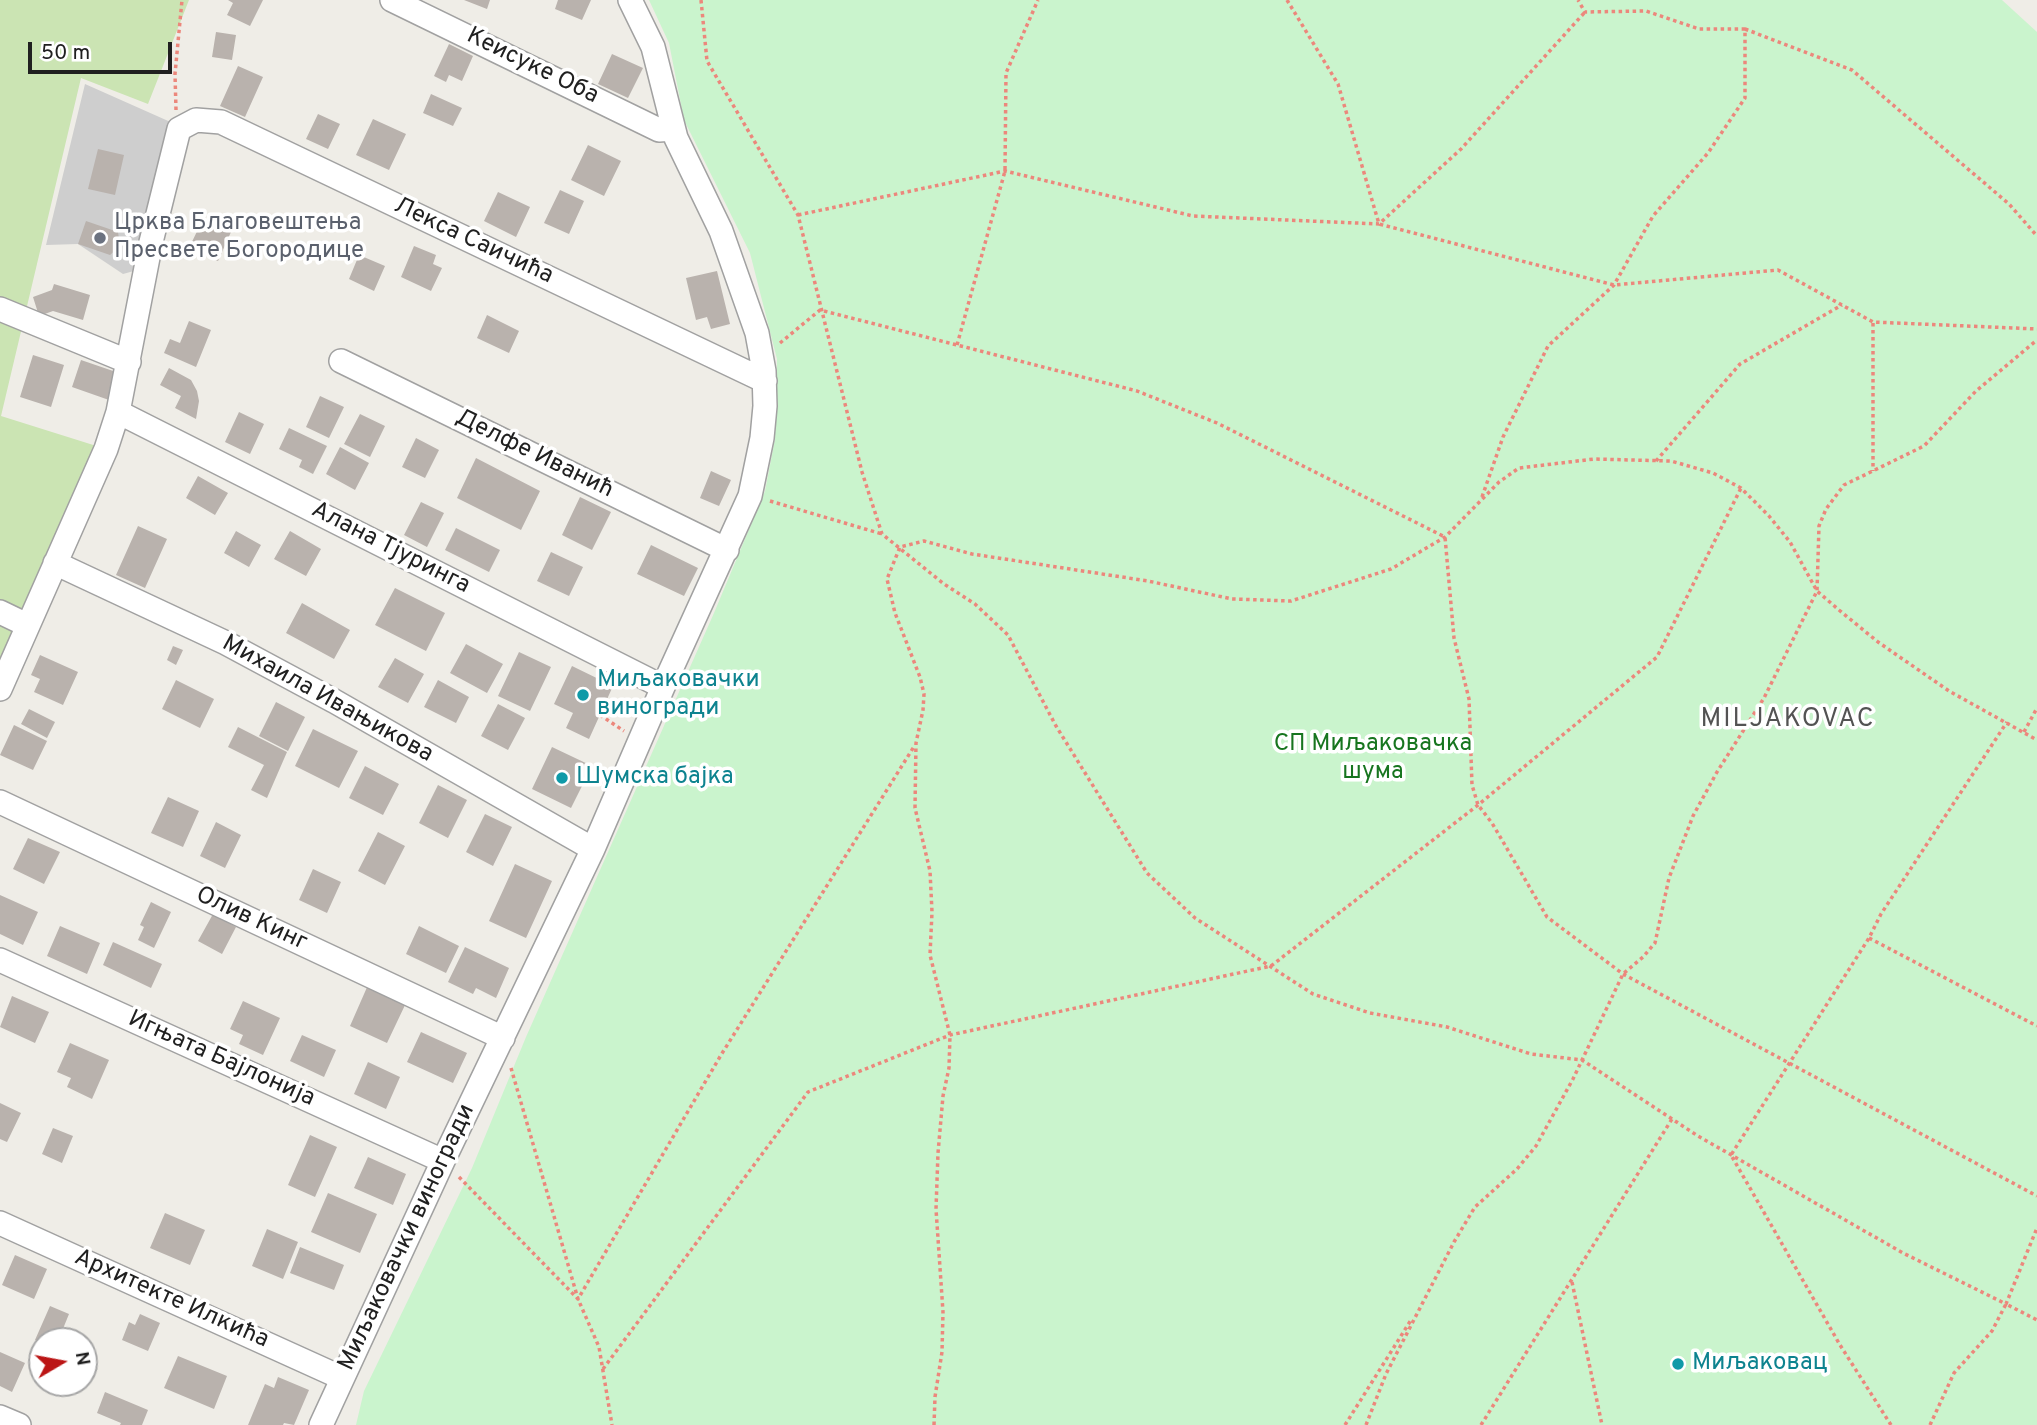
<!DOCTYPE html>
<html>
<head>
<meta charset="utf-8">
<style>
  body { margin:0 }
  #map { position:relative; width:2037px; height:1425px; overflow:hidden; background:#efede7; font-family:Overpass,sans-serif }
  canvas { display:block }
  .north { position:absolute; left:28px; top:1327px; width:70px; height:70px; box-sizing:border-box; background:#fff; border:2px solid #a6a6a6; border-radius:50%; rotate:80deg; font-size:19px; font-weight:700; line-height:28px; text-align:center; color:#202020 }
  .north::after { content:''; display:block; margin:auto; width:24px; height:32px; background:#bb1515; clip-path:polygon(50% 0,100% 100%,50% 72%,0 100%) }
  .scale { position:absolute; left:28px; top:42px; width:144px; height:32px; box-sizing:border-box; border:4px solid #202020; border-top:0; padding-left:9px; font-size:21px; line-height:24px; white-space:nowrap; color:#202020; -webkit-text-stroke:5px #fff; paint-order:stroke }
</style>
</head>
<body>
<div id="map">
<canvas width="2037" height="1425"></canvas>
<div class="north">N</div>
<div class="scale">50 m</div>
</div>
<script>
const ctx = document.querySelector('canvas').getContext('2d');
ctx.lineJoin = 'round';
function fillPath(path, color) { ctx.fillStyle = color; ctx.fill(path, 'evenodd'); }
const poly = rows => new Path2D(rows.map(r => 'M' + r).join(''));
function trace(path, color, width, dash) { ctx.strokeStyle = color; ctx.lineWidth = width; ctx.lineCap = dash ? 'butt' : 'round'; ctx.setLineDash(dash || []); ctx.stroke(path); }
function label(font, color, halo, rows, align = 'center') {
  ctx.font = font + ' Overpass,sans-serif'; ctx.lineWidth = 7; ctx.setLineDash([]); ctx.textBaseline = 'middle'; ctx.strokeStyle = halo; ctx.fillStyle = color; for (const [text, x, y, turn = 0] of rows) {
    ctx.save(); ctx.translate(x, y); ctx.rotate((+turn || 0) * Math.PI / 180); ctx.textAlign = isNaN(turn) ? turn : align; if (halo) ctx.strokeText(text, 0, 0); ctx.fillText(text, 0, 0); ctx.restore();
  }
}
const religious = poly([
  [85,84,175,124,141,269,123,274,78,244,46,245]
]);
const grass = poly([
  [0,0,189,0,148,104,81,78,1,416,106,449,0,696]
]);
const park = poly([
  [649,0,2002,0,2037,32,2037,1425,356,1425,364,1391,472,1168,526,1037,714,613,765,491,775,439,777,359,750,253,684,120,669,43]
]);
const building = poly([
  [228,0,263,0,250,26,227,15,233,3],
  [464,0,490,0,487,9],
  [558,0,591,0,582,20,555,9],
  [216,32,236,35,232,60,212,57],
  [449,44,473,56,462,81,449,75,446,82,434,76],
  [612,54,643,68,628,98,598,84],
  [238,66,263,77,245,117,220,106],
  [431,94,462,108,453,126,423,113],
  [318,114,340,124,328,149,306,139],
  [373,119,406,134,389,170,356,155],
  [588,145,621,161,604,196,571,180],
  [98,149,124,155,115,195,88,189],
  [560,190,584,201,569,234,544,223],
  [498,192,530,207,516,237,484,221],
  [203,219,231,232,218,261,189,248],
  [86,221,118,232,120,246,110,255,78,244],
  [414,246,436,255,433,264,442,268,431,291,401,277],
  [359,255,385,266,374,291,349,279],
  [717,271,730,324,711,329,707,317,696,320,686,278],
  [54,284,90,295,83,320,53,311,39,316,33,297,52,290],
  [487,315,519,331,509,353,477,338],
  [189,321,211,330,196,367,164,353,170,339,180,343],
  [33,355,64,365,51,407,20,397],
  [81,360,119,373,109,400,72,387],
  [169,368,191,380,197,391,199,401,196,419,175,408,181,396,160,385],
  [320,396,344,407,329,438,306,427],
  [239,412,264,424,250,454,225,442],
  [360,414,385,426,370,457,344,444],
  [289,428,327,446,313,474,299,467,302,460,279,449],
  [416,438,439,450,425,478,402,467],
  [340,447,369,463,355,490,326,474],
  [476,458,540,491,521,530,457,498],
  [711,471,731,480,719,506,700,498],
  [198,476,228,493,215,515,186,498],
  [580,497,611,512,592,550,562,535],
  [421,502,444,513,427,547,404,535],
  [138,526,167,539,145,588,116,575],
  [456,528,500,550,489,572,445,550],
  [236,531,261,545,249,567,224,553],
  [290,531,321,549,306,576,274,559],
  [651,545,698,568,684,596,637,574],
  [551,552,583,567,569,596,537,581],
  [395,588,445,613,426,651,375,625],
  [302,603,350,630,334,659,286,633],
  [466,644,503,664,487,693,450,673],
  [173,646,183,650,176,665,167,660],
  [519,652,551,667,530,711,498,696],
  [40,655,78,672,63,705,34,692,40,679,31,675],
  [395,658,424,674,408,703,378,687],
  [572,666,613,686,589,739,566,728,573,713,554,704],
  [176,680,214,699,200,728,162,709],
  [438,680,469,697,456,723,424,707],
  [276,702,305,717,288,751,259,736],
  [498,704,525,718,508,750,481,736],
  [29,709,55,722,47,738,21,724],
  [14,725,47,741,33,770,0,755],
  [238,727,287,752,267,798,251,790,264,765,228,747],
  [313,729,358,751,339,788,295,766],
  [552,747,592,766,571,808,532,789],
  [365,766,399,784,383,815,349,798],
  [438,785,467,800,448,838,419,823],
  [168,797,199,811,183,847,151,833],
  [485,814,512,827,493,866,466,852],
  [216,822,241,835,225,868,200,856],
  [378,832,405,846,385,885,358,871],
  [28,838,60,852,44,884,13,869],
  [515,864,552,881,526,938,489,921],
  [313,869,341,882,327,913,299,900],
  [0,895,38,912,23,945,0,934],
  [151,902,171,912,154,948,138,940,144,927,140,925],
  [213,914,236,927,222,954,198,941],
  [60,926,100,943,87,974,47,956],
  [419,926,459,946,446,973,406,954],
  [113,942,162,964,151,988,103,965],
  [465,947,509,968,496,998,476,988,473,994,448,982],
  [368,985,406,1003,387,1043,350,1026],
  [12,996,49,1012,35,1043,0,1027],
  [243,1001,280,1018,263,1055,239,1044,243,1035,230,1029],
  [421,1032,467,1053,453,1083,407,1062],
  [302,1035,336,1050,324,1077,290,1061],
  [70,1043,109,1060,92,1099,67,1087,71,1078,57,1072],
  [368,1062,400,1077,386,1109,354,1094],
  [0,1103,21,1113,7,1142,0,1139],
  [53,1128,73,1136,62,1163,42,1154],
  [310,1135,337,1147,315,1197,288,1185],
  [368,1157,406,1174,393,1205,354,1188],
  [328,1193,377,1214,360,1253,311,1232],
  [165,1213,205,1230,190,1265,150,1248],
  [267,1229,298,1242,283,1279,252,1266],
  [300,1247,344,1265,334,1290,290,1273],
  [15,1255,47,1269,34,1299,2,1285],
  [50,1306,69,1314,58,1341,42,1341,42,1343,35,1340],
  [140,1314,160,1323,148,1351,122,1340,129,1322,135,1325],
  [0,1352,25,1363,12,1392,0,1386],
  [178,1356,227,1376,214,1409,164,1388],
  [278,1377,309,1390,294,1425,284,1423,283,1425,248,1425,265,1384,274,1388],
  [105,1392,148,1410,142,1425,120,1425,121,1423,97,1413]
]);
const path = poly([
  [701,0,707,61,798,215,862,472,882,534,944,584,975,604,1008,635,1056,726,1147,873,1195,918,1313,994,1370,1013,1447,1027,1531,1054,1582,1060,1698,1136,1903,1253,2006,1304,2037,1228],
  [1287,0,1338,84,1379,224,1614,285,1778,270,1873,322,2037,329],
  [1745,29,1852,70,2009,204,2037,236],
  [176,110,175,74,182,0],
  [798,215,1005,171,1193,216,1379,224,1461,149,1585,12],
  [1873,323,1873,471],
  [780,343,820,310,1137,391,1217,423,1445,537,1454,638,1469,699,1472,785,1478,805,1492,823,1547,917,1623,974,2037,1196],
  [957,345,1005,171,1006,73,1038,0],
  [1656,461,1740,364,1842,305],
  [1482,497,1503,437,1548,346,1614,285,1653,216,1708,153,1745,98,1745,29,1699,29,1646,11,1585,12,1578,0],
  [770,501,882,534],
  [600,715,624,731],
  [2024,732,2037,708],
  [1869,938,2037,1026],
  [511,1068,578,1299,599,1347,612,1425],
  [459,1177,578,1299,721,1055,915,745],
  [1572,1282,1602,1425],
  [603,1369,808,1092,950,1035,1271,966,1478,805,1657,657,1741,488],
  [934,1425,935,1397,942,1352,943,1312,936,1209,938,1153,943,1096,949,1068,950,1035,930,955,932,912,930,871,915,808,916,743,923,710,924,694,920,677,895,613,887,579,900,547,924,541,972,554,1148,581,1232,599,1291,601,1391,569,1445,537,1499,482,1519,468,1594,459,1671,461,1713,473,1741,488,1769,516,1790,542,1817,591,1839,610,1878,642,1949,691,2037,740],
  [1345,1425,1411,1320],
  [1366,1425,1386,1374,1454,1242,1475,1207,1517,1169,1536,1146,1573,1079,1623,974,1643,957,1655,943,1669,878,1693,816,1717,772,1764,698,1817,591,1819,526,1826,509,1844,485,1924,446,1976,391,2037,340],
  [1481,1425,1672,1119],
  [1891,1425,1840,1345,1731,1155,1869,938,1881,914,2007,722],
  [1930,1425,1954,1373,1992,1331,2006,1304,2037,1320]
]);
const street = poly([
  [392,0,659,130,673,129],
  [0,309,129,362],
  [341,361,727,550],
  [118,412,663,687],
  [55,563,226,643,334,701,593,849],
  [0,612,27,625],
  [0,689,106,449,118,412,151,242,179,129,196,120,221,122,765,381],
  [0,802,503,1038],
  [0,960,443,1161],
  [0,1223,342,1378],
  [0,1417,19,1425],
  [321,1425,443,1161,593,849,663,687,750,496,762,438,765,406,764,371,757,333,721,231,676,138,653,47,630,0]
]);
const markers = [
  [100,238,7,"#6b7280"],
  [583,695,7,"#0f9aa8"],
  [562,778,7,"#0f9aa8"],
  [1678,1364,7,"#0f9aa8"]
];
const streetNames = [
  ["Кеисуке Оба",532,67,26],
  ["Лекса Саичића",473,242,25],
  ["Делфе Иванић",534,455,26],
  ["Алана Тјуринга",390,549,27],
  ["Михаила Ивањикова",327,700,29],
  ["Олив Кинг",251,920,25],
  ["Игњата Бајлонија",221,1060,24],
  ["Миљаковачки виногради",408,1238,-65],
  ["Архитекте Илкића",171,1300,24]
];
const worshipNames = [
  ["Црква Благовештења",114,224],
  ["Пресвете Богородице",114,252]
];
const cultureNames = [
  ["Миљаковачки",597,681],
  ["виногради",597,709],
  ["Шумска бајка",576,778],
  ["Миљаковац",1692,1364]
];
const parkNames = [
  ["СП Миљаковачка",1373,745],
  ["шума",1373,773]
];
const neighbourhoodNames = [
  ["MILJAKOVAC",1788,721]
];
fillPath(religious, '#cecece');
fillPath(grass, '#cbe4b3');
fillPath(park, '#caf4cd');
fillPath(building, '#b9b2ad');
trace(street, '#a1a1a1', 26);
trace(path, '#ec877c', 3.5, [3.5, 3.5]);
trace(street, '#fff', 23);
for (const [x, y, r, color] of markers) { const dot = new Path2D(); dot.arc(x, y, r, 0, 2 * Math.PI); ctx.fillStyle = color; ctx.fill(dot); trace(dot, '#fff', 2.5); }
label('24px', '#202020', '#fff', streetNames);
label('24px', '#5b616d', '#fff', worshipNames, 'left');
label('24px', '#0d838f', '#fff', cultureNames, 'left');
label('24px', '#17751f', '#fff', parkNames);
ctx.letterSpacing = '2px';
label('26px', '#535353', '#fff', neighbourhoodNames);
ctx.letterSpacing = '0px';
</script>
</body>
</html>
